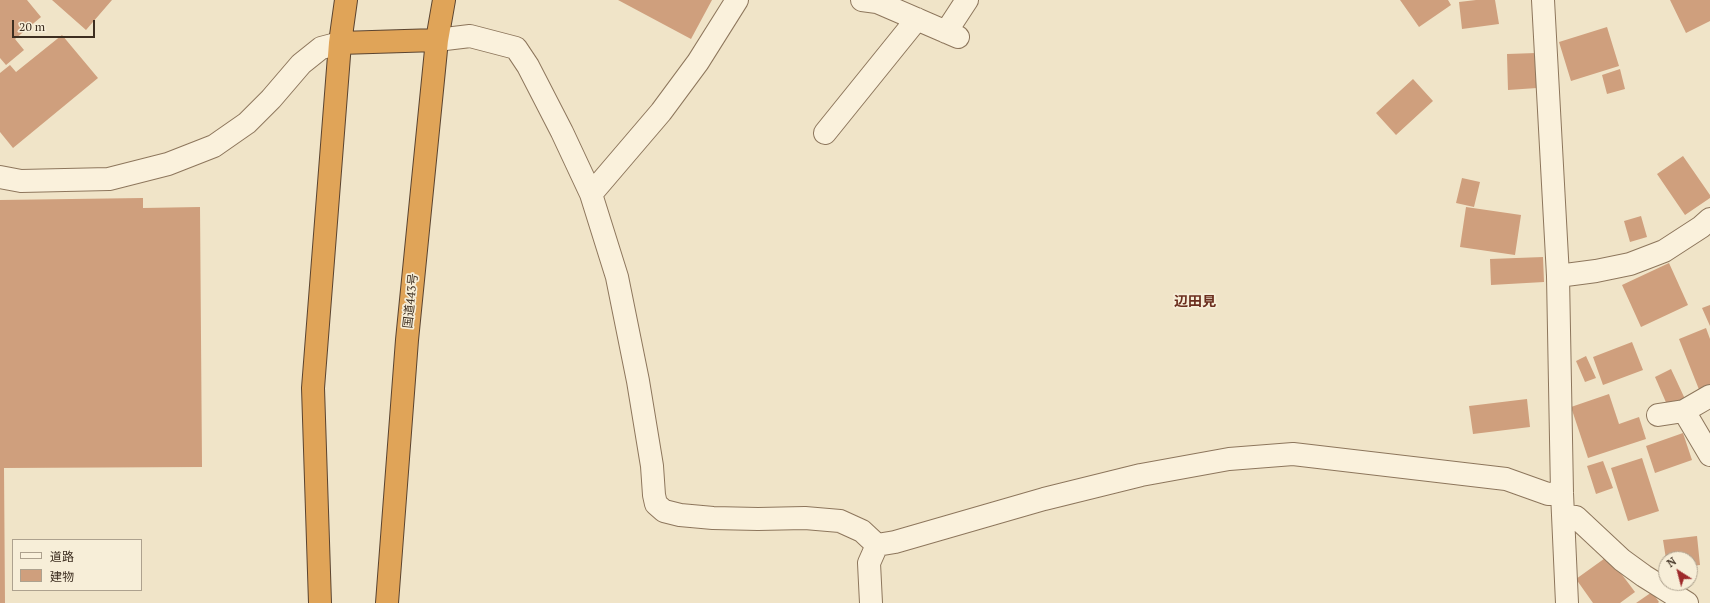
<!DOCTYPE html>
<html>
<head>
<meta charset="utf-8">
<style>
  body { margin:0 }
  #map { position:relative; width:1710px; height:603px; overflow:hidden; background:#f0e4c8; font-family:"PT Serif","Noto Sans JP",serif }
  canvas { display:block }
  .legend { position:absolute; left:12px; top:539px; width:130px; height:52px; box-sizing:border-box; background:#f7eed8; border:1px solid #ada18e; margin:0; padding:5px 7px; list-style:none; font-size:12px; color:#3d2e20 }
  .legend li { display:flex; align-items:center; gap:8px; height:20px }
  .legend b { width:20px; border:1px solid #ada18e }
  .north { position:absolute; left:1658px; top:551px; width:40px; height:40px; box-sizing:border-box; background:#f7eed8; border:1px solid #ada18e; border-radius:50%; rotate:324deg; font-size:11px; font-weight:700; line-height:16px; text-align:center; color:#3d2e20 }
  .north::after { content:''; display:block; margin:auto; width:14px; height:18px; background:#9e2a2b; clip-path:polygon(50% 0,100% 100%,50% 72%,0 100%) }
  .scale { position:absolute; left:12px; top:20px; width:83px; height:18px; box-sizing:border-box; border:2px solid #3d2e20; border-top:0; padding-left:5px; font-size:12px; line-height:14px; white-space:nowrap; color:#3d2e20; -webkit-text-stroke:3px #f7eed8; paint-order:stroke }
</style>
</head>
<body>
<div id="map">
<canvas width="1710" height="603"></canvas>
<ul class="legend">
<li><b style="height:5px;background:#faf1dc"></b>道路</li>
<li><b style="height:11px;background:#cf9f7d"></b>建物</li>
</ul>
<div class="north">N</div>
<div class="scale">20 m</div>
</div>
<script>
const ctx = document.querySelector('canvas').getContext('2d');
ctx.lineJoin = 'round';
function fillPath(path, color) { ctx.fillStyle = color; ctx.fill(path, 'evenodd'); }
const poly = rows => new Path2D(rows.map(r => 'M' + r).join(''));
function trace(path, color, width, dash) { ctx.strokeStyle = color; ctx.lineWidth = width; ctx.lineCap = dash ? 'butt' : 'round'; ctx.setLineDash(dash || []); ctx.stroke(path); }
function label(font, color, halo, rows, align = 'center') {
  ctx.font = font + ' "PT Serif","Noto Sans JP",serif'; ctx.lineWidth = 3.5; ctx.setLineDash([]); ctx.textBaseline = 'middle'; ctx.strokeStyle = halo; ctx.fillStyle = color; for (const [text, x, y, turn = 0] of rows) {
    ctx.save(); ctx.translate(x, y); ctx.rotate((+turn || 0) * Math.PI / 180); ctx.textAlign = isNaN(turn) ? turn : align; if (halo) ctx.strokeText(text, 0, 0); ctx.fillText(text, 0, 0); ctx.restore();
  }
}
const building = poly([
  [0,0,27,0,41,17,15,39,24,50,6,65,0,58],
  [52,0,112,0,86,30],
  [618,0,712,0,691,39],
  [1400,0,1448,0,1451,5,1419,27],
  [1476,0,1495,0,1499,24,1462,29,1459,2],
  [1670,0,1710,0,1710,21,1686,33],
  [1607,27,1619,66,1571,81,1559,42],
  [62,35,98,78,13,148,0,132,0,73,10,65,16,72],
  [1536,53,1537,88,1508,90,1507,54],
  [1620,69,1625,89,1607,94,1602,75],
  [1413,79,1433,101,1396,135,1376,113],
  [1683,156,1710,195,1710,198,1685,215,1657,174],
  [1462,178,1480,182,1474,207,1456,203],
  [143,198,143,208,200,207,202,467,4,468,5,603,0,603,0,200],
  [1466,207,1521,215,1515,255,1460,247],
  [1641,216,1647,237,1630,242,1624,221],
  [1543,257,1544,282,1491,285,1490,259],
  [1669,263,1688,305,1641,327,1622,285],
  [1710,305,1710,326,1702,308],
  [1706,328,1710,339,1710,388,1700,392,1679,339],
  [1632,342,1643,370,1603,385,1593,357],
  [1586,356,1596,378,1585,382,1576,361],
  [1671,369,1685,399,1668,407,1655,377],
  [1609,394,1619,424,1639,417,1646,439,1588,458,1571,407],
  [1527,399,1530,427,1473,434,1469,406],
  [1683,433,1692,460,1655,473,1646,446],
  [1642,458,1659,511,1628,521,1611,468],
  [1603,461,1613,488,1596,494,1587,466],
  [1697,536,1700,565,1690,566,1690,559,1666,559,1663,540],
  [1608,556,1635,592,1620,603,1593,603,1576,579],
  [1652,592,1659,602,1658,603,1636,603]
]);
const minor = poly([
  [862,0,877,2,958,37],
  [1543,0,1558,276,1562,493,1567,603],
  [946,32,967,0],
  [437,40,470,36,516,48,528,66,562,132,591,194,617,277,638,381,652,466,654,495,656,504,664,511,680,515,713,518,758,519,805,518,840,521,862,531,877,545,895,542,1044,499,1141,475,1229,459,1293,454,1506,479,1548,494,1562,493],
  [825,133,917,19],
  [0,177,21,181,109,179,168,164,214,146,247,123,271,99,301,64,321,48,340,43],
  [591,194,661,112,698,62,737,0],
  [1558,276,1596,271,1630,264,1664,251,1701,227,1710,219],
  [1684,411,1710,455],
  [1658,415,1684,411,1710,396],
  [1564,516,1576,517,1622,560,1644,576,1687,603],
  [871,603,869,563,877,545]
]);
const highway = poly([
  [340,43,437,40],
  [320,603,313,388,340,43,346,0],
  [387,603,407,340,437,40,444,0]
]);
const streetNames = [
  ["国道443号",411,301,-84]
];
const quarterNames = [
  ["辺田見",1195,302]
];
fillPath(building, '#cf9f7d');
trace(minor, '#8d765c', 24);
trace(highway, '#5b4430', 24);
trace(minor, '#faf1dc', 22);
trace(highway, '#e0a458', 22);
label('12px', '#3d2e20', '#f7eed8', streetNames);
label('bold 14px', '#6b2e1e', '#f7eed8', quarterNames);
</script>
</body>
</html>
